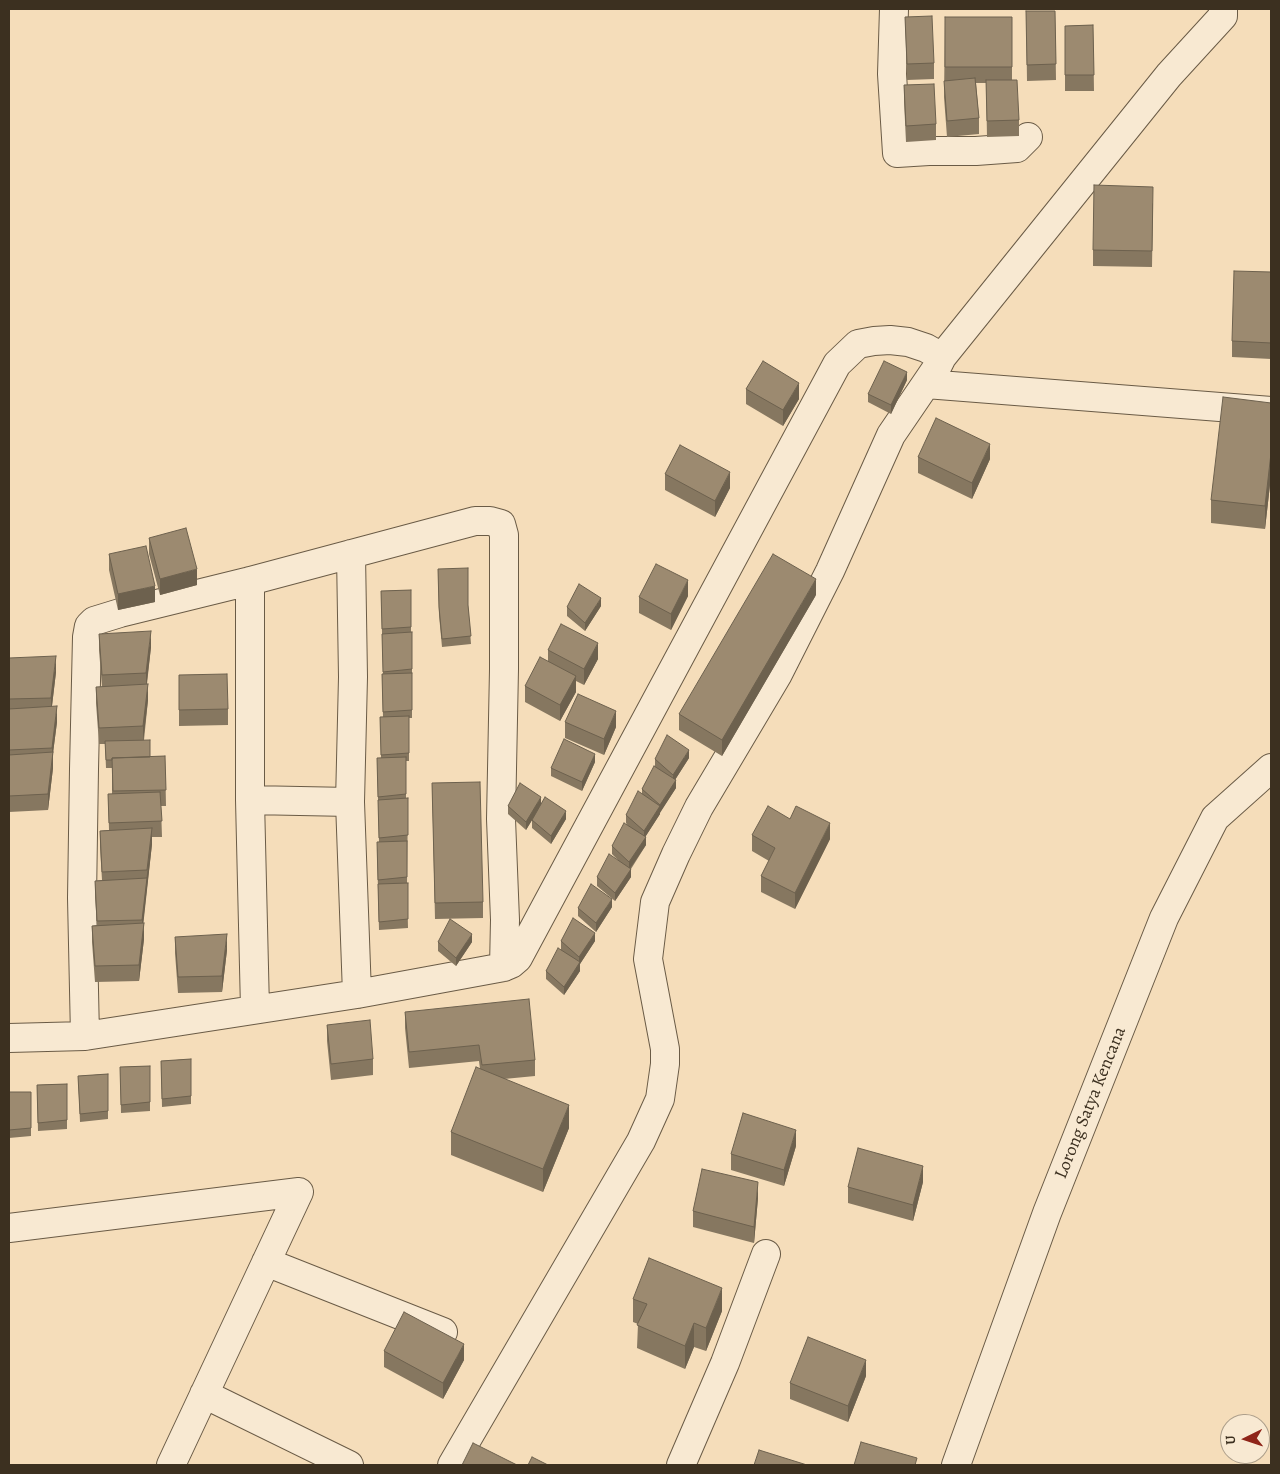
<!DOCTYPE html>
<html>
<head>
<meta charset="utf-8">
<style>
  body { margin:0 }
  #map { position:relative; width:1280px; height:1474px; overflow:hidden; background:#f5ddba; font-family:Alegreya,serif }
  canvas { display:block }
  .frame { position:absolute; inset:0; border:10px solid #3c3020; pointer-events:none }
  .north { position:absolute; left:1220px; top:1414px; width:50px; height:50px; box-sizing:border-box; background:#f8e9d2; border:1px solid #ad9f8b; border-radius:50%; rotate:266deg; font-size:14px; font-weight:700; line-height:20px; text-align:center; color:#3c3020 }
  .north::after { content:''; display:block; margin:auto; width:18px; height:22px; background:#8f2418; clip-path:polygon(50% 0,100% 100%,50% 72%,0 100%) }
</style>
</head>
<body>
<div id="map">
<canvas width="1280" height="1474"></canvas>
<div class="frame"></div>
<div class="north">U</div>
</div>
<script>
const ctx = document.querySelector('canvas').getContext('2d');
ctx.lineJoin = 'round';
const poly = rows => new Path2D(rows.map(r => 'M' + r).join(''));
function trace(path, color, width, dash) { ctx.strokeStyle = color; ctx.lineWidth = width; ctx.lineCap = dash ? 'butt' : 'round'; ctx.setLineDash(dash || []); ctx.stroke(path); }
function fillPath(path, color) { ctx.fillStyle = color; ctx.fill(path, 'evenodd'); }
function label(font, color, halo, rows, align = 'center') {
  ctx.font = font + ' Alegreya,serif'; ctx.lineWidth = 5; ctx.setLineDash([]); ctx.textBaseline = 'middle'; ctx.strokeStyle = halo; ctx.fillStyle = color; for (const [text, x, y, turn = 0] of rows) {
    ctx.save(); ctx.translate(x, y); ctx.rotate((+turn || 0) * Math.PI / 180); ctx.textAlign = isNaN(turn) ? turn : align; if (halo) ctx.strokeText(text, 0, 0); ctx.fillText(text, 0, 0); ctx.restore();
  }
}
const minor = poly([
  [894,9,892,74,897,153,929,151,976,151,1017,148,1028,137],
  [942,357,1169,75,1223,16,1223,9],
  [926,384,1271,411],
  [351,554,353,677,350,802,357,994],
  [250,581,250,800,255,1009],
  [250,800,350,802],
  [85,1036,82,898,84,769,87,637,89,626,94,621,120,613,250,581,475,521,490,521,501,524,504,535,504,669,501,819,505,920,504,967],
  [9,1038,85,1036,357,994,504,967,511,964,518,958,837,364,858,344,874,341,890,340,908,342,926,348,942,357,936,369,891,435,830,571,778,674,699,807,676,854,655,902,648,959,665,1049,665,1064,660,1099,641,1141,452,1465],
  [9,1228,299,1192,171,1465],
  [266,1262,443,1332],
  [204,1394,349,1465],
  [681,1465,725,1363,766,1254],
  [956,1465,1047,1213,1164,918,1215,818,1271,768]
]);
const wall = poly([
  [1026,11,1055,11,1056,80,1027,81],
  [905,17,934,63,934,79,907,80],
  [945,17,1012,17,1012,80,1019,120,1019,136,987,137,986,83,976,83,979,118,979,134,947,137,944,97],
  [1093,25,1094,91,1065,91,1065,26],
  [904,85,936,124,936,140,906,142,904,101],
  [1153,203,1152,267,1093,266,1093,250],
  [1271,272,1271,359,1232,357,1232,341],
  [907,380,891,414,868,402,868,394],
  [746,389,799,399,783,426,746,404],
  [1271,403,1271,476,1265,529,1211,523,1211,500],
  [918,457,990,459,972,499,918,473],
  [665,474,730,488,715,517,665,490],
  [149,538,197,585,160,595,149,554],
  [109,554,155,602,118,610,109,570],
  [438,569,468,605,471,644,442,647,439,615],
  [411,590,411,632,412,632,412,718,409,718,409,761,406,761,406,798,408,798,407,883,408,928,379,930,377,850,379,842,377,758,381,758,380,717,383,717,382,674,383,674,381,591],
  [816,595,722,756,679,730,679,714],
  [688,596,671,630,639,613,639,597],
  [601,606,585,631,567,616,567,607],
  [99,634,151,647,147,684,148,700,144,740,150,757,165,756,166,806,161,806,162,837,152,837,152,844,143,923,144,939,139,981,95,982,92,942,92,926,97,925,95,897,95,881,102,880,100,847,100,831,109,830,108,794,112,794,112,768,106,768,105,744,99,744,96,703,96,687,102,687,99,650],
  [548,650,598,659,584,685,576,681,576,692,560,721,525,702,525,686,548,661],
  [9,658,56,672,52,706,57,722,53,753,53,768,48,810,9,812],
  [179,675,228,709,228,725,179,726],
  [565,722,616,727,604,755,565,738],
  [689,758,675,780,676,788,660,812,660,814,645,837,646,845,631,869,631,877,615,901,597,886,597,877,619,861,612,854,612,846,628,826,626,823,626,815,642,794,642,789,655,766,655,759],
  [595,762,582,791,551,776,551,768],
  [432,783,483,902,483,918,435,919],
  [541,803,566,819,551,844,532,828,532,820,534,817,526,830,508,814,508,806],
  [752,835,830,839,795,909,761,892,761,876,769,861,752,851],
  [612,907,596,932,578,916,578,908],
  [175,937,227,950,222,992,178,993,175,953],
  [561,941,595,941,580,964,580,971,564,995,546,979,546,971,561,949],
  [438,942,472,942,456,966,438,951],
  [405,1012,535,1060,535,1076,504,1079,569,1128,543,1192,451,1155,451,1132,480,1069,479,1061,409,1068,405,1028],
  [327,1025,373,1059,373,1075,331,1080,327,1041],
  [191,1059,191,1104,162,1107,161,1061],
  [150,1066,150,1111,121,1113,120,1067],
  [108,1074,108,1119,80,1122,78,1076],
  [67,1084,67,1129,38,1131,37,1085],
  [9,1092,31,1092,31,1136,9,1138],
  [796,1146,784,1186,731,1170,731,1154],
  [923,1182,913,1221,848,1203,848,1187],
  [758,1198,754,1243,693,1227,693,1211],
  [633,1299,722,1311,706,1351,694,1347,685,1369,637,1348,638,1324,633,1322],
  [384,1351,464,1360,443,1399,384,1367],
  [866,1376,848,1422,790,1399,790,1383]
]);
const shadedWall = poly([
  [907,372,907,380,891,414,891,405],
  [799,383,799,399,783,426,783,410],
  [990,444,990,459,972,499,972,483],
  [1271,453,1271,476,1265,529,1265,506],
  [730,472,730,488,715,517,715,501],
  [197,569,197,585,160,595,160,579],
  [816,579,816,595,722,756,722,740],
  [688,580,688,596,671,630,671,614],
  [155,586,155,602,118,610,118,594],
  [601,598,601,606,585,631,585,623],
  [151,631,151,647,146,689,146,673],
  [598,643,598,659,584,685,584,669],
  [56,656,56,672,51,714,51,698],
  [576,676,576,692,560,721,560,705],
  [148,684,148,700,143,742,143,726],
  [57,706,57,722,53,753,53,768,48,810,48,794,52,764,52,748],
  [616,711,616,727,604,755,604,739],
  [689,750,689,758,673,783,673,775],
  [595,754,595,762,582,791,582,782],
  [676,780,676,788,660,813,660,805],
  [541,797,541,805,526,830,526,822],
  [660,806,660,814,644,839,644,831],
  [566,811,566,819,551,844,551,836],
  [830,823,830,839,795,909,795,893],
  [152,828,152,844,142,936,142,920],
  [646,837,646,845,629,870,629,862],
  [631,869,631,877,615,901,615,893],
  [612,899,612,907,596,932,596,923],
  [144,923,144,939,139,981,139,965],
  [595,933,595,941,580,964,580,971,564,995,564,987,579,964,579,957],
  [227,934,227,950,222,992,222,976],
  [472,934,472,942,456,966,456,958],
  [569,1105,569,1128,543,1192,543,1169],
  [796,1130,796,1146,784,1186,784,1170],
  [923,1166,923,1182,913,1221,913,1205],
  [758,1182,758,1198,754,1243,754,1227],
  [722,1288,722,1311,706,1351,706,1328],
  [694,1323,694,1347,685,1369,685,1346],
  [464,1344,464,1360,443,1399,443,1383],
  [866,1360,866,1376,848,1422,848,1406]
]);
const building = poly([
  [1026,11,1055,11,1056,64,1027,65,1026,11],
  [932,16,934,63,907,64,905,17,932,16],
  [945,17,1012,17,1012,67,945,67,945,17],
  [1093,25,1094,75,1065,75,1065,26,1093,25],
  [975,78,979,118,947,121,944,81,975,78],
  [986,80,1017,80,1019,120,987,121,986,80],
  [934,84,936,124,906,126,904,85,934,84],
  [1094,185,1153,187,1152,251,1093,250,1094,185],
  [1234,271,1271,272,1271,343,1232,341,1234,271],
  [763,361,799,383,783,410,746,389,763,361],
  [884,361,907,372,891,405,868,394,884,361],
  [1223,397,1271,403,1271,453,1265,506,1211,500,1223,397],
  [936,418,990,444,972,483,918,457,936,418],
  [680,445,730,472,715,501,665,474,680,445],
  [186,528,197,569,160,579,149,538,186,528],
  [146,546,155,586,118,594,109,554,146,546],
  [773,554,816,579,722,740,679,714,773,554],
  [656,564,688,580,671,614,639,597,656,564],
  [468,568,468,605,471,636,442,639,439,607,438,569,468,568],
  [579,584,601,598,585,623,567,607,579,584],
  [411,590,411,627,382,629,381,591,411,590],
  [561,624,598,643,584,669,548,650,561,624],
  [151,631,146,673,102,675,99,634,151,631],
  [412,632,412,669,383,672,382,634,412,632],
  [56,656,51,698,9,699,9,658,56,656],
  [540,657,576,676,560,705,525,686,540,657],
  [412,673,412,710,383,712,382,674,412,673],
  [227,674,228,709,179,710,179,675,227,674],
  [148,684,143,726,99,728,96,687,148,684],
  [578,694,616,711,604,739,565,722,578,694],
  [57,706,52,748,9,750,9,709,57,706],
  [409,716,409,753,381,755,380,717,409,716],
  [667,735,689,750,673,775,655,759,667,735],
  [564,739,595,754,582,782,551,768,564,739],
  [150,740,150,757,112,758,112,760,106,760,105,741,150,740],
  [53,752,48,794,9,796,9,755,53,752],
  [165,756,166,790,113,791,112,758,165,756],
  [406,757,406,794,378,797,377,758,406,757],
  [654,766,676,780,660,805,642,789,654,766],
  [480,782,483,902,435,903,432,783,480,782],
  [520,783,541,797,526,822,508,806,520,783],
  [638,791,660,806,644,831,626,815,638,791],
  [160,792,162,821,109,823,108,794,160,792],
  [545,797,566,811,551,836,532,820,545,797],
  [408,798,408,835,379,838,378,800,408,798],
  [768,806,790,819,796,806,830,823,795,893,761,876,775,848,752,835,768,806],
  [624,823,646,837,629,862,612,846,624,823],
  [152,828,147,870,102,872,100,831,152,828],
  [407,841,407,877,378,880,377,842,407,841],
  [609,854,631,869,615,893,597,877,609,854],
  [147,878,142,920,97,921,95,881,147,878],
  [408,883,408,919,379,922,378,884,408,883],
  [591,884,612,899,596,923,578,908,591,884],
  [573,918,595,933,579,957,561,941,573,918],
  [450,919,472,934,456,958,438,942,450,919],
  [144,923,139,965,95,966,92,926,144,923],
  [227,934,222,976,178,977,175,937,227,934],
  [558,948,580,962,564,987,546,971,558,948],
  [529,999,535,1060,482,1065,479,1045,409,1052,405,1012,529,999],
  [370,1020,373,1059,331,1064,327,1025,370,1020],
  [191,1059,191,1096,162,1099,161,1061,191,1059],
  [150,1066,150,1102,121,1105,120,1067,150,1066],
  [476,1067,569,1105,543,1169,451,1132,476,1067],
  [108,1074,108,1111,80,1114,78,1076,108,1074],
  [67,1084,67,1120,38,1123,37,1085,67,1084],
  [9,1092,31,1092,31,1128,9,1130,9,1092],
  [743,1113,796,1130,784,1170,731,1154,743,1113],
  [858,1148,923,1166,913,1205,848,1187,858,1148],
  [702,1169,758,1182,754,1227,693,1211,702,1169],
  [649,1258,722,1288,706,1328,694,1323,685,1346,637,1325,647,1304,633,1299,649,1258],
  [404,1312,464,1344,443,1383,384,1351,404,1312],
  [808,1337,866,1360,848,1406,790,1383,808,1337],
  [861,1442,917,1458,915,1465,854,1465,861,1442],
  [473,1443,517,1465,462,1465,473,1443],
  [759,1450,807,1465,754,1465,759,1450],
  [532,1457,548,1465,528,1465,532,1457]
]);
const streetNames = [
  ["Lorong Satya Kencana",1091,1103,-68]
];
trace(minor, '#6a5b46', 30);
trace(minor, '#f8e9d2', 28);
fillPath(wall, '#867760');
fillPath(shadedWall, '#6d614e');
fillPath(building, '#9c8a70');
trace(building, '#6d614e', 1);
label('18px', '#3c3020', '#f8e9d2', streetNames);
</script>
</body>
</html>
